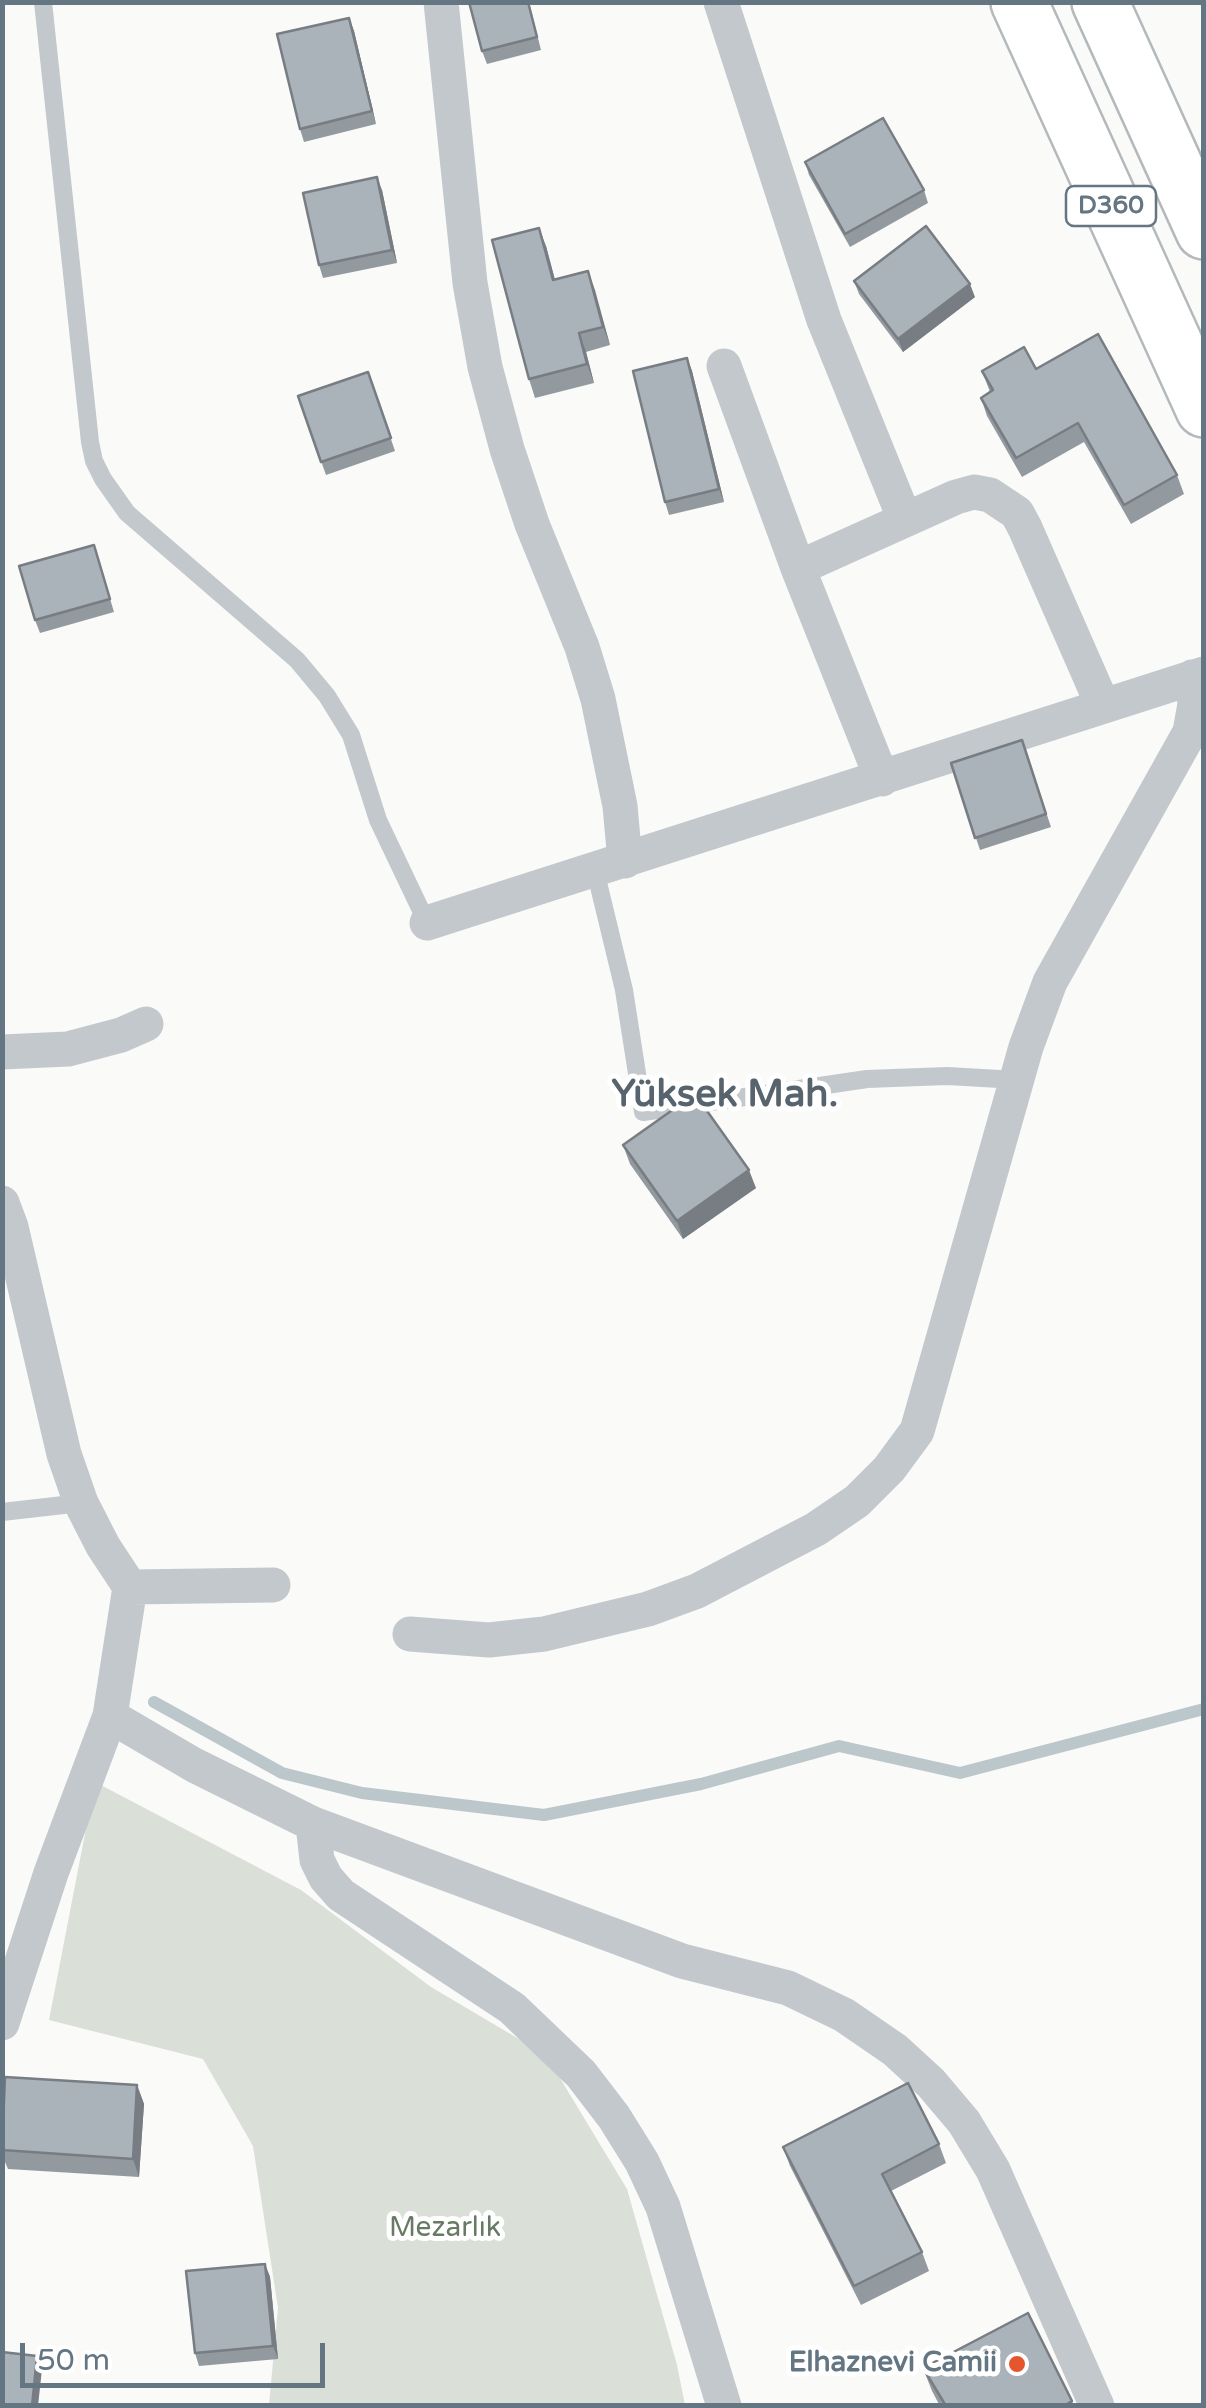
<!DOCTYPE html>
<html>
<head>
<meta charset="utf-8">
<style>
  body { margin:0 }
  #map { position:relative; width:1206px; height:2408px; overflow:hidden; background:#fafaf8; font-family:"Varela Round",sans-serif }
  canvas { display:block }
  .frame { position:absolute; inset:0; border:5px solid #657683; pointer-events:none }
  .scale { position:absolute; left:20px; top:2343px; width:305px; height:45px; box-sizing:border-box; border:5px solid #657683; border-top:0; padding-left:12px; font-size:30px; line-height:35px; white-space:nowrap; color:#657683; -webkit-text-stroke:8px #fff; paint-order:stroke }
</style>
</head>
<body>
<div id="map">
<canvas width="1206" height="2408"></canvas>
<div class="frame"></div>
<div class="scale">50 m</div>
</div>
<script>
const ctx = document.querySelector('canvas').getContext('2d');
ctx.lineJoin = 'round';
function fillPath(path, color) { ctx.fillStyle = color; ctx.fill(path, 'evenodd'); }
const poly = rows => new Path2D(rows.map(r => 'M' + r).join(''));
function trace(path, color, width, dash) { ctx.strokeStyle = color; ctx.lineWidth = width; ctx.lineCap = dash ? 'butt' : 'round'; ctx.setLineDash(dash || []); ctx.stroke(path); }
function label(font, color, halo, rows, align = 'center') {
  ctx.font = font + ' "Varela Round",sans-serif'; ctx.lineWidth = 10; ctx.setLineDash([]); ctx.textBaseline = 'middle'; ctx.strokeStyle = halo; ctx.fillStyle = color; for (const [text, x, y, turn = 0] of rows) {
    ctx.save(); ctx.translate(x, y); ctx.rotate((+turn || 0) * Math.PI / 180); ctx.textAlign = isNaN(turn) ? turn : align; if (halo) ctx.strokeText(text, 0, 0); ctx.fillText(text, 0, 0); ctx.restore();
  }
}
const green = poly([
  [95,1782,301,1890,431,1987,546,2055,627,2189,677,2365,685,2405,269,2405,278,2308,253,2146,203,2059,49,2020]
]);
const stream = poly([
  [154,1702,282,1773,362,1793,544,1815,701,1784,839,1746,960,1773,1204,1709]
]);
const lane = poly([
  [43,2,90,442,94,461,103,479,127,513,297,660,327,696,351,735,378,820,427,923],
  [595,870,624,990,643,1112,867,1079,947,1076,1017,1080],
  [2,1512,81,1503]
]);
const street = poly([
  [441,2,470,283,485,367,507,449,532,524,582,647,598,699,620,806,625,861],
  [721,2,824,320,905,520],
  [724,366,798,568,882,779],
  [798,568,956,497,974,492,990,495,1017,513,1025,528,1103,706],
  [427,923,1204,674],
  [2,1052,68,1049,121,1035,146,1024],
  [2,1203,11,1227,64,1454,81,1503,103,1546,130,1587,110,1716,51,1873,2,2023],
  [130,1587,273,1585],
  [410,1634,489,1640,544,1634,648,1609,697,1591,816,1529,857,1501,889,1469,917,1431,1026,1047,1050,982,1190,732,1195,704,1192,677],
  [110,1716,194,1765,313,1824,682,1961,788,1988,844,2015,895,2050,931,2083,964,2122,993,2170,1097,2406],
  [313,1824,317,1860,326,1878,341,1895,512,2008,581,2074,614,2117,642,2162,663,2207,724,2406]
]);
const highway = poly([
  [1019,2,1204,409],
  [1100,2,1204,231]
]);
const wall = poly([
  [529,2,541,50,487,64,482,51],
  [349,18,354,31,376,124,304,142,300,129],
  [805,162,924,190,928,203,850,247,809,175],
  [382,190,397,263,323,278,319,265],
  [546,246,555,280,588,271,610,345,586,352,594,383,535,398,529,379],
  [854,281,975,297,903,352,859,294],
  [687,358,692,371,724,502,669,515,665,502],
  [1036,369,1177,475,1184,494,1131,524,1084,442,1022,477,987,416,981,398,990,392,982,371],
  [368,372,395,451,326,475,298,396],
  [94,545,114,612,40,633,35,620],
  [1022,740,1051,827,980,850,951,763],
  [623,1145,756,1188,683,1239,630,1164],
  [137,2085,144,2104,139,2177,8,2169,2,2155,2,2117],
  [939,2144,946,2163,891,2191,922,2252,929,2271,861,2305,790,2166,783,2147],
  [265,2264,270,2277,278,2359,199,2366,195,2353],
  [923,2368,1072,2401,1074,2406,940,2406,932,2391]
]);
const shadedWall = poly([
  [349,18,354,31,376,124,372,111],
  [377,177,382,190,397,263,392,250],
  [539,228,546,246,560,299,553,280],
  [588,271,595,290,610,345,603,327],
  [970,284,975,297,903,352,898,339],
  [579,333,586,352,594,383,587,364],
  [687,358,692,371,724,502,719,489],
  [749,1170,756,1188,683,1239,677,1221],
  [137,2085,144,2104,139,2177,133,2159],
  [265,2264,270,2277,278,2359,273,2346],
  [37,2356,42,2369,38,2406,32,2406]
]);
const building = poly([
  [469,2,528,2,537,37,482,51,469,2],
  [349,18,372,111,300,129,277,34,349,18],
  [883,118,924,190,845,234,805,162,883,118],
  [377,177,392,250,319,265,303,193,377,177],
  [926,226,970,284,898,339,854,281,926,226],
  [539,228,553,280,588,271,603,327,579,333,587,364,529,379,492,240,539,228],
  [1098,334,1177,475,1124,505,1078,423,1016,458,981,398,993,390,982,371,1024,347,1036,369,1098,334],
  [687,358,719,489,665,502,633,371,687,358],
  [368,372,391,438,321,462,298,396,368,372],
  [94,545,110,599,35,620,19,566,94,545],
  [1022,740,1046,814,975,838,951,763,1022,740],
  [695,1094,749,1170,677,1221,623,1145,695,1094],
  [5,2077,137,2085,133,2159,2,2150,5,2077],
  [908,2083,939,2144,882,2174,922,2252,854,2286,783,2147,908,2083],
  [265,2264,273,2346,195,2353,186,2271,265,2264],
  [1028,2313,1072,2401,1064,2406,946,2406,923,2368,1028,2313],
  [2,2352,37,2356,32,2406,2,2406,2,2352]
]);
const markers = [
  [1017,2364,10,"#e4572e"]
];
const shields = [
  [1111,206,90]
];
const shieldNames = [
  ["D360",1111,206]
];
const parkNames = [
  ["Mezarlık",445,2229]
];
const poiNames = [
  ["Elhaznevi Camii",997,2364]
];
const districtNames = [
  ["Yüksek Mah.",725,1096]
];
fillPath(green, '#dadfd7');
trace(stream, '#bbc7cb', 12);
trace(highway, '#b4b9bd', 60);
trace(lane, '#c3c8cc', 18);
trace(street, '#c3c8cc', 35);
trace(highway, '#fff', 55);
fillPath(wall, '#929a9f');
fillPath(shadedWall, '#777d82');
fillPath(building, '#aab3b9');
trace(building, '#777d82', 2.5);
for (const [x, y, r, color] of markers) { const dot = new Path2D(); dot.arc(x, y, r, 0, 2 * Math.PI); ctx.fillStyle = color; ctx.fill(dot); trace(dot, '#fff', 4); }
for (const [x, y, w] of shields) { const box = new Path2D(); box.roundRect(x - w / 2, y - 20, w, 40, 8); ctx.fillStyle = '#fff'; ctx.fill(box); trace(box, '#657683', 2.5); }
label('bold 25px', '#657683', null, shieldNames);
label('28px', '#687a64', '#fff', parkNames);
label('bold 28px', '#657683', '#fff', poiNames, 'right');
label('bold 38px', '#57646e', '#fff', districtNames);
</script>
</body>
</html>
